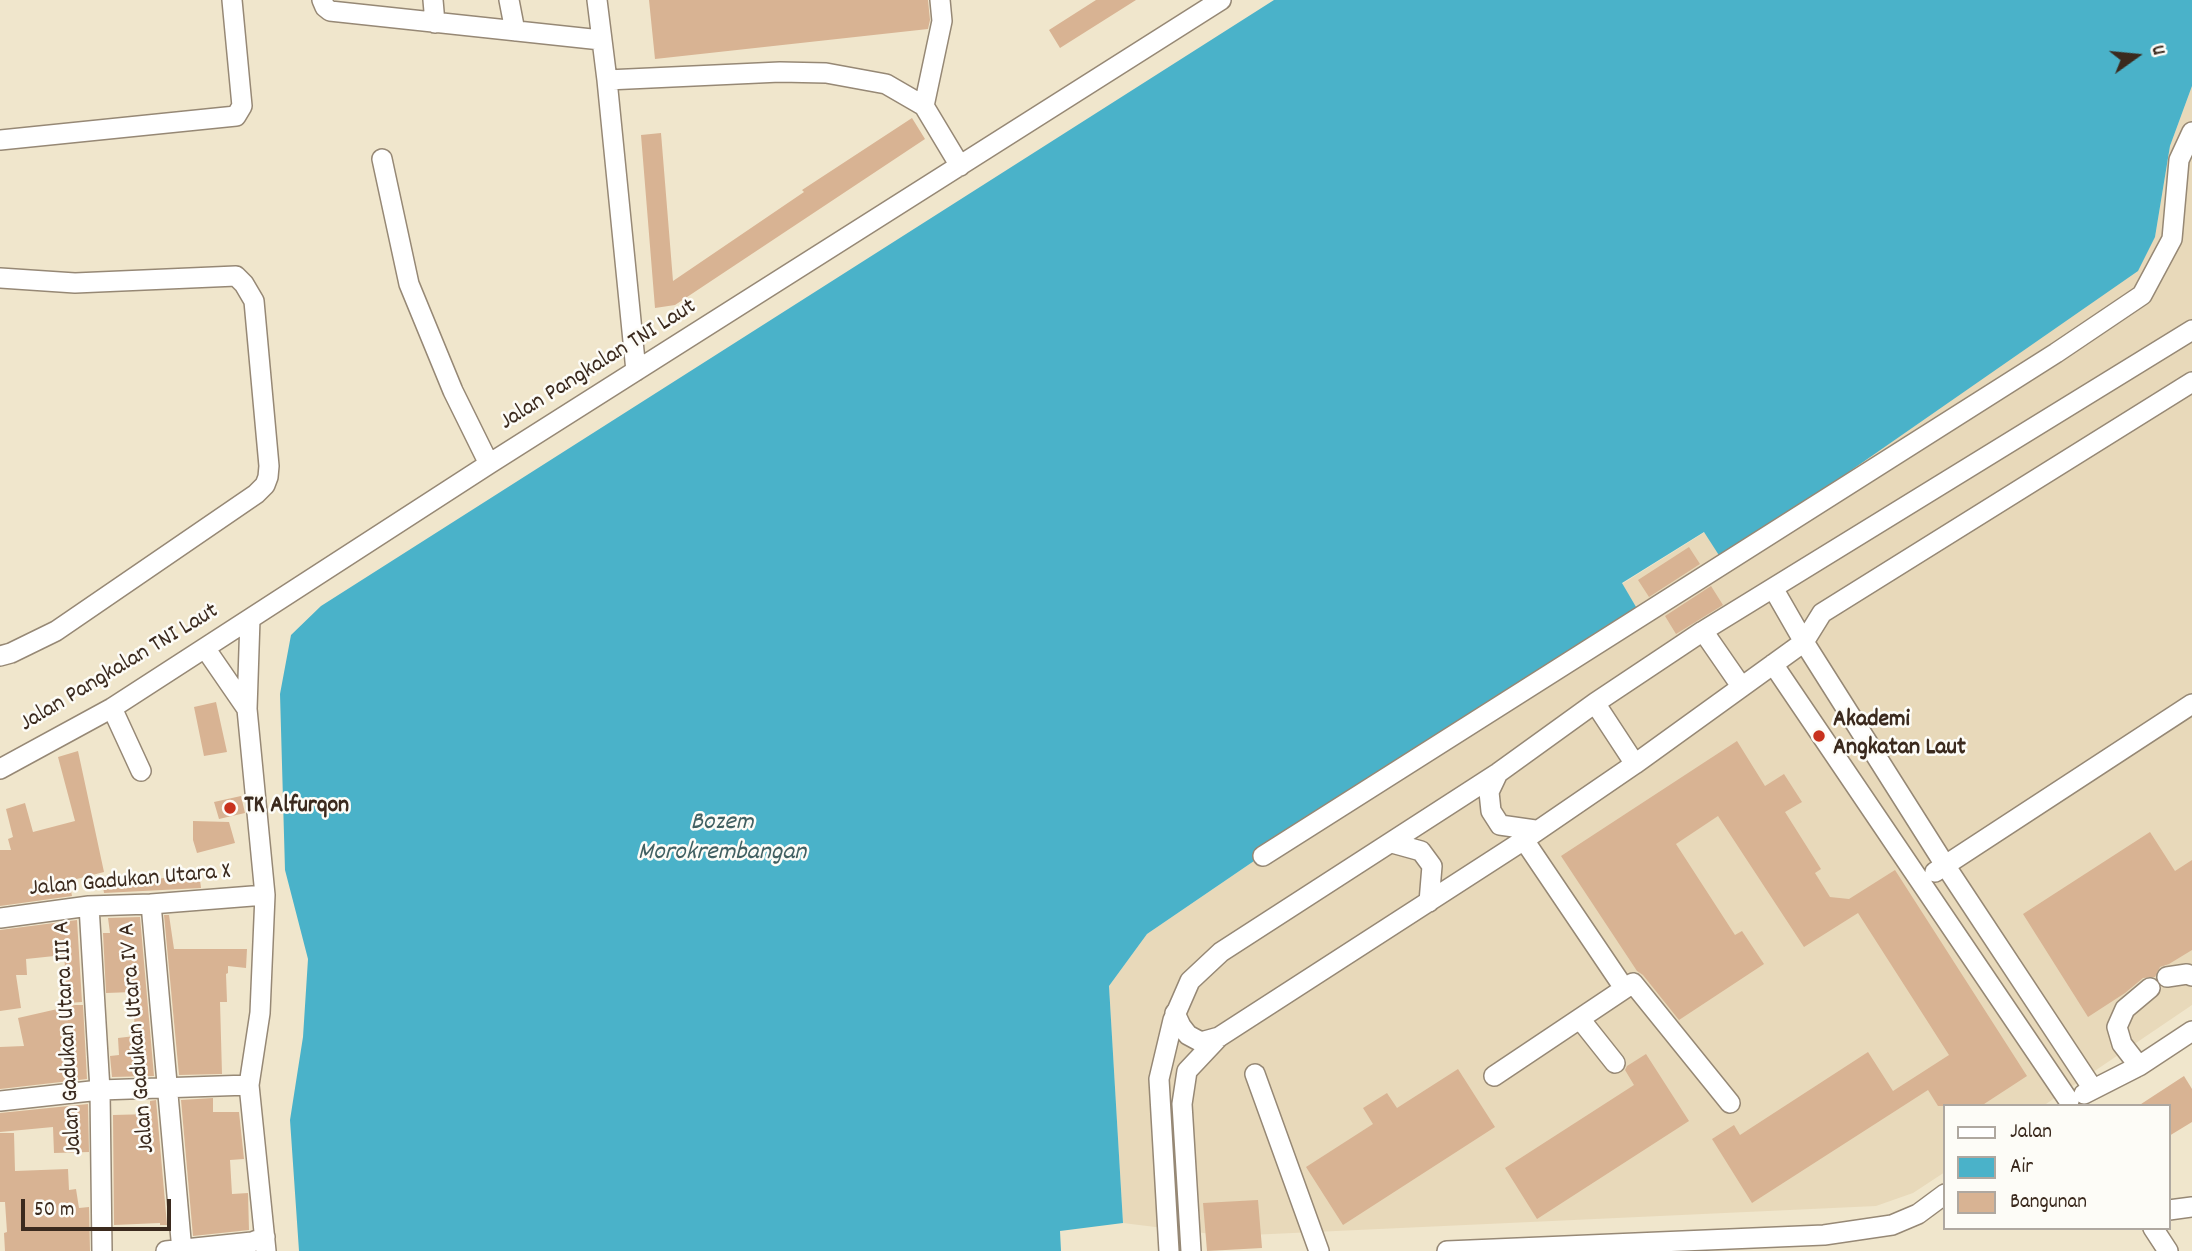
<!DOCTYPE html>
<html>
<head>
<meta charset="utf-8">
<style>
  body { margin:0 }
  #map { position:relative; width:2192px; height:1251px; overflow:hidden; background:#f0e6cc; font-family:Dekko,sans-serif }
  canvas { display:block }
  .legend { position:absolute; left:1943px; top:1104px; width:228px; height:126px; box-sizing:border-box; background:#fdfcf7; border:2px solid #afa8a0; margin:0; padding:9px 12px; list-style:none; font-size:21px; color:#3b2a1e }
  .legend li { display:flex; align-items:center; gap:14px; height:35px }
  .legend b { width:35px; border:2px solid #afa8a0 }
  .north { position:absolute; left:2101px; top:21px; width:70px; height:70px; -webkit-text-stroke:5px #fdfcf7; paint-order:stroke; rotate:75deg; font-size:19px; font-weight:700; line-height:28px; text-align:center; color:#3b2a1e }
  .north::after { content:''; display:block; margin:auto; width:24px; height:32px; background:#3b2a1e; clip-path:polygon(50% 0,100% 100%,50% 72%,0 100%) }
  .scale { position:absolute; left:21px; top:1199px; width:150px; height:32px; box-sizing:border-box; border:4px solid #3b2a1e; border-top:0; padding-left:9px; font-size:21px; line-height:24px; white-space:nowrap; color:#3b2a1e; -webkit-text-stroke:5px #fdfcf7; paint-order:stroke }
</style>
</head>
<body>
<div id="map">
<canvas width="2192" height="1251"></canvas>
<ul class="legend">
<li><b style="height:9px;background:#fff"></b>Jalan</li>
<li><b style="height:19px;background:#4ab2c9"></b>Air</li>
<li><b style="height:19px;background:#d8b393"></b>Bangunan</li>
</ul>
<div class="north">U</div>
<div class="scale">50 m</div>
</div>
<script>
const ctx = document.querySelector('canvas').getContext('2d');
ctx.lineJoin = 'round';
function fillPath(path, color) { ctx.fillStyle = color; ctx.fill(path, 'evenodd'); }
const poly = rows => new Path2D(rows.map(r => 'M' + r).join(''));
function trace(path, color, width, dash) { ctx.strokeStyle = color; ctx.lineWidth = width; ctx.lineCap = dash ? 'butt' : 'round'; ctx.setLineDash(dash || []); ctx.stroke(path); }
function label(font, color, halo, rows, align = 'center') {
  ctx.font = font + ' Dekko,sans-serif'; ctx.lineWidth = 5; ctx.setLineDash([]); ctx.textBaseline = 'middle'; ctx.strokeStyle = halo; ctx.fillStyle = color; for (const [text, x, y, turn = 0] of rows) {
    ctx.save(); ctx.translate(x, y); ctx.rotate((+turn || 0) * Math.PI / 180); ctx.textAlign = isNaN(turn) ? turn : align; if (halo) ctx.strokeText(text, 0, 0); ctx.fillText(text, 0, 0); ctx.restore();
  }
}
const built = poly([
  [2192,86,2192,1005,2043,1106,1945,1106,1945,1172,1913,1193,1876,1206,1228,1236,1123,1223,1109,986,1147,934,1254,861,1639,612,1622,584,1705,532,1722,560,2155,237,2170,146]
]);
const water = poly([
  [1274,0,2192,0,2192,86,2170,146,2155,237,2138,271,1722,560,1704,532,1622,583,1639,612,1254,861,1147,934,1109,986,1123,1223,1060,1231,1061,1251,299,1251,290,1120,303,1037,308,959,285,870,280,694,291,635,321,606]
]);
const building = poly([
  [649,0,928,0,930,20,928,29,655,59],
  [1096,0,1136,0,1060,48,1049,30],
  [912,118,925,139,675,305,655,308,641,135,661,133,673,281,804,192,802,190],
  [1689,547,1700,564,1649,597,1638,580],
  [1711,586,1723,605,1676,634,1665,616],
  [216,702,227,752,204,756,194,707],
  [1737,741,1765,786,1784,774,1802,802,1785,812,1821,869,1815,873,1830,897,1849,899,1895,870,2027,1076,1981,1106,1938,1106,1928,1090,1752,1203,1712,1139,1734,1125,1740,1135,1868,1052,1893,1091,1949,1055,1858,913,1804,947,1718,816,1676,844,1735,935,1742,931,1764,964,1679,1020,1643,975,1637,971,1561,856],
  [78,751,104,872,69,881,72,896,0,906,0,850,11,850,8,839,13,837,6,809,25,803,33,832,75,821,58,757],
  [241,796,245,813,219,819,214,802],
  [193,821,229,822,235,843,197,853,193,840],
  [2150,832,2175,871,2192,860,2192,950,2169,964,2160,967,2155,977,2143,978,2125,993,2088,1017,2023,914],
  [199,872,201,888,104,893,102,881,120,878,121,882,152,880],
  [164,915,169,915,174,949,247,949,246,968,228,966,228,973,226,974,227,1002,220,1002,222,1074,179,1075],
  [140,917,154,1076,112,1077,110,1056,119,1055,118,1038,135,1036,133,992,106,993,103,933,110,933,108,918],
  [77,920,82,1002,68,1003,64,955,26,959,27,975,16,975,21,1008,0,1011,0,930],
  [75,1005,83,1005,87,1079,0,1089,0,1047,24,1046,18,1018],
  [1646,1054,1689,1121,1537,1219,1505,1168,1634,1085,1625,1070,1627,1066],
  [1458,1069,1495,1127,1343,1225,1306,1167,1373,1124,1363,1108,1387,1093,1397,1108],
  [2184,1076,2192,1089,2192,1122,2169,1136,2169,1106,2138,1106],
  [213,1098,213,1112,239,1112,244,1159,230,1160,232,1194,248,1193,249,1230,193,1236,181,1100],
  [156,1100,167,1225,160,1225,160,1223,114,1225,113,1115,150,1114,150,1101],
  [88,1104,89,1152,54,1153,53,1127,0,1132,0,1113],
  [0,1133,14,1133,15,1171,68,1169,69,1190,76,1189,79,1208,89,1207,90,1251,5,1251,4,1233,7,1232,5,1202,0,1202],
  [1258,1200,1262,1248,1207,1251,1203,1203]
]);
const minor = poly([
  [322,0,325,7,330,11,601,40],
  [433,0,435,23],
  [509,0,515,31],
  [597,0,607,80,636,371],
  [607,80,780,72,826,73,886,84,924,106,960,166],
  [924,106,942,21,940,0],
  [0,140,236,116,242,106,232,0],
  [382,159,409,284,453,391,489,464],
  [0,278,75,283,236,276,244,284,254,301,269,466,268,477,265,485,256,494,56,631,11,653,0,656],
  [1773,588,1804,642,1945,865,2093,1089],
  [250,619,247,709,265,895,260,1013,249,1085,266,1251],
  [1703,631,1741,686],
  [205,648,247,709],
  [1773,664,2069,1101],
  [1595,703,1635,764],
  [112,708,141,771],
  [0,769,112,708,489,464,1221,0],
  [1498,773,1489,792,1491,811,1500,825,1535,830],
  [1524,840,1624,988],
  [1392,843,1421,851,1432,866,1429,902],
  [1263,856,2056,353,2142,295,2172,239,2179,160,2192,132],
  [1935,872,2192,704],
  [151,904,182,1251],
  [89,906,100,1090,102,1251],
  [0,918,89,906,151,904,265,895],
  [2167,977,2187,974,2192,976],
  [1175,1013,1181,1026,1188,1035,1201,1042,1219,1037],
  [1580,1019,1615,1063],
  [2139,1066,2122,1044,2117,1027,2125,1009,2150,988],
  [1255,1074,1319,1251],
  [1494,1076,1633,983,1730,1103],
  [2084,1094,2139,1066,2192,1031],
  [0,1101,100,1090,249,1085],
  [2169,1210,2192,1207],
  [2153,1228,2168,1251],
  [166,1251,252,1242,265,1237],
  [1169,1251,1159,1079,1173,1020,1190,981,1221,952,1498,773,1595,703,1703,631,2192,330],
  [1191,1251,1182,1104,1187,1071,1219,1037,1524,840,1635,764,1804,642,1822,613,2192,382],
  [1447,1251,1824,1235,1892,1225,1918,1214,1945,1194]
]);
const markers = [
  [1819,736,7,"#c8321e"],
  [230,808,7,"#c8321e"]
];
const streetNames = [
  ["Jalan Pangkalan TNI Laut",599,366,-32],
  ["Jalan Pangkalan TNI Laut",120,669,-31],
  ["Jalan Gadukan Utara X",130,882,-5],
  ["Jalan Gadukan Utara III A",70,1038,-93],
  ["Jalan Gadukan Utara IV A",139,1038,-95]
];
const poiNames = [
  ["Akademi",1833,722],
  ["Angkatan Laut",1833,750],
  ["TK Alfurqon",244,808]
];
const waterNames = [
  ["Bozem",722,824],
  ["Morokrembangan",722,854]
];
fillPath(built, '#e8d9ba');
fillPath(water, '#4ab2c9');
fillPath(building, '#d8b393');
trace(minor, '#968875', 22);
trace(minor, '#fff', 19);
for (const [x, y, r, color] of markers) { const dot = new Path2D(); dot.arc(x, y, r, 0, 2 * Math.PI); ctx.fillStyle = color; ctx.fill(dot); trace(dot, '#fdfcf7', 2.5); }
label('24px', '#3b2a1e', '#fdfcf7', streetNames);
label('bold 24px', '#3b2a1e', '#fdfcf7', poiNames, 'left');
label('italic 26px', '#416062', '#fdfcf7', waterNames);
</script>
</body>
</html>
